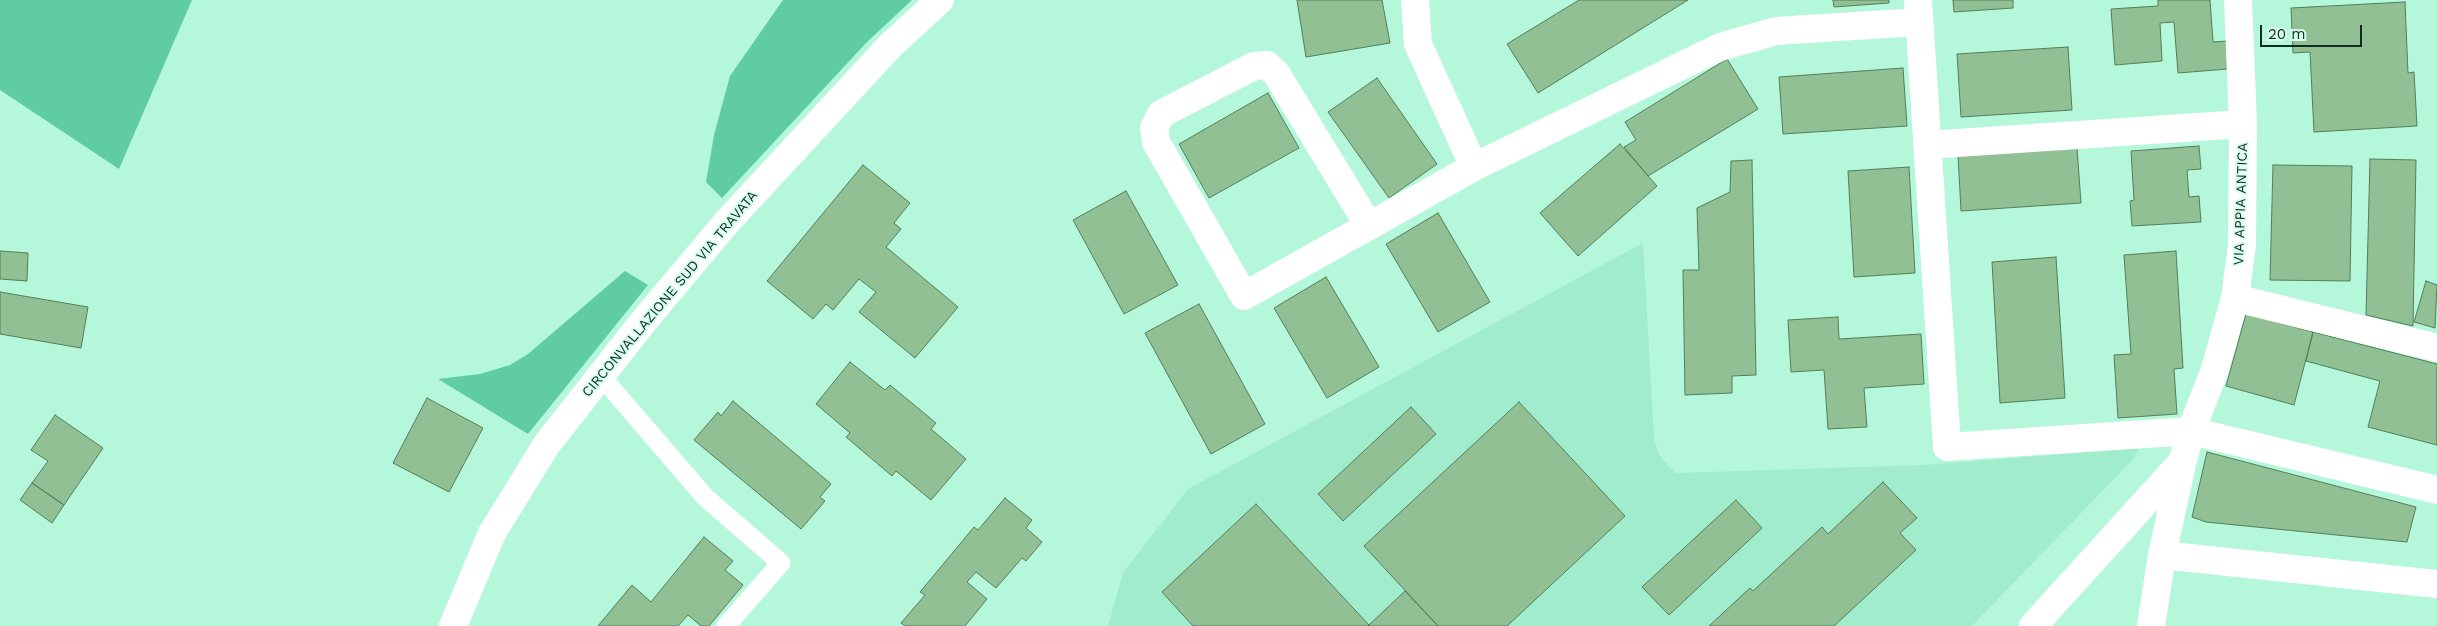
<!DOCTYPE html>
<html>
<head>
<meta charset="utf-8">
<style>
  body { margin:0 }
  #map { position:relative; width:2437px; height:626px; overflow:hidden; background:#b4f7db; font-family:"Work Sans",sans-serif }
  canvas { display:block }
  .scale { position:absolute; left:2260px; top:25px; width:102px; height:22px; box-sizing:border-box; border:2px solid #102b21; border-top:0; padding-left:6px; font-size:15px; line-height:18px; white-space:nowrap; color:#102b21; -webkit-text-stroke:4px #d7feec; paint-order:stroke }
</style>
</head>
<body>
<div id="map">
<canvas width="2437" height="626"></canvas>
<div class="scale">20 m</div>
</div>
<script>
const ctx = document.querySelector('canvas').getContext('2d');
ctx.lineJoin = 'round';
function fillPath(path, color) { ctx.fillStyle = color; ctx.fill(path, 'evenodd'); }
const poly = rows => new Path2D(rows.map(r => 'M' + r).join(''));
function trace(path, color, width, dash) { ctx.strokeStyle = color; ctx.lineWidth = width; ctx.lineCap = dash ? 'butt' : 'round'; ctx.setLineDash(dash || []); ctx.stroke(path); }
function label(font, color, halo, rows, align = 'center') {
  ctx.font = font + ' "Work Sans",sans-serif'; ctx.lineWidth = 4; ctx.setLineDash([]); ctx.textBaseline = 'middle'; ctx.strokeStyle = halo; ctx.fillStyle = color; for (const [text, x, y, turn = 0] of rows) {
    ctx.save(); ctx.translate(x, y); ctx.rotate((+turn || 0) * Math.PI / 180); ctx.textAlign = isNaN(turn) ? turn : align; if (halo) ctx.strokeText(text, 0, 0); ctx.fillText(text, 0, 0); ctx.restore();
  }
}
const built = poly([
  [1643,243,1654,439,1659,455,1675,473,1926,465,2139,448,2134,458,1972,626,1108,626,1123,573,1188,489]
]);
const green = poly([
  [0,0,192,0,119,169,0,90],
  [783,0,912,0,867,42,722,198,706,182,714,135,730,76],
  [625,271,648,285,528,434,438,379,480,374,510,365,528,354]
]);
const building = poly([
  [1297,0,1382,0,1390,43,1306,57,1297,0],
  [1579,0,1688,0,1538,93,1507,44,1579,0],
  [1833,0,1889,0,1889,3,1834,7,1833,0],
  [1953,0,2013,0,2013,8,1954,12,1953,0],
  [2158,0,2210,0,2213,42,2227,41,2228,69,2178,73,2174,22,2160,23,2162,61,2115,65,2111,9,2158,6,2158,0],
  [2405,2,2408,73,2414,72,2417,126,2314,132,2310,52,2293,53,2291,8,2405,2],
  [2068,47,2072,110,1961,117,1957,54,2068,47],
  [1727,59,1758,109,1648,176,1624,147,1636,140,1625,122,1727,59],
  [1903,68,1907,126,1783,134,1779,77,1903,68],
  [1377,78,1437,164,1389,198,1328,112,1377,78],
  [1268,93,1299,148,1209,198,1179,144,1268,93],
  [1620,144,1657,186,1578,256,1540,213,1620,144],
  [2199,146,2201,169,2187,170,2189,197,2199,196,2201,222,2132,226,2130,201,2134,200,2131,151,2199,146],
  [2077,148,2081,203,1961,211,1958,155,2077,148],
  [2370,159,2416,160,2413,326,2366,315,2370,159],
  [1752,160,1756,375,1732,376,1732,393,1685,395,1683,270,1699,270,1697,208,1730,192,1731,161,1752,160],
  [863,165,910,203,894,223,901,229,886,247,958,307,915,358,859,312,876,292,859,279,833,310,826,304,813,319,767,281,863,165],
  [2273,165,2352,166,2350,281,2270,280,2273,165],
  [1909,167,1915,273,1854,277,1848,171,1909,167],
  [1126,191,1178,285,1124,314,1073,220,1126,191],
  [1438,213,1490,302,1438,332,1386,244,1438,213],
  [0,251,28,253,27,281,0,279,0,251],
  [2176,251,2183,368,2174,369,2177,414,2118,418,2114,355,2131,354,2124,255,2176,251],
  [2056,257,2065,398,2000,403,1992,262,2056,257],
  [1326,277,1379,367,1327,398,1274,308,1326,277],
  [2426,281,2437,285,2435,328,2414,322,2426,281],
  [0,292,88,307,81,348,0,334,0,292],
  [1199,304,1265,424,1211,454,1145,333,1199,304],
  [2246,314,2313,332,2294,405,2226,386,2246,314],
  [1838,317,1839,339,1921,334,1924,384,1864,388,1867,427,1828,429,1824,370,1791,372,1788,320,1838,317],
  [2313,332,2437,364,2437,445,2368,427,2380,381,2306,361,2313,332],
  [850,362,885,390,890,385,936,423,931,429,966,459,931,500,896,471,892,476,846,437,850,433,816,404,850,362],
  [427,398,483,428,449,492,393,463,427,398],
  [733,401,831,484,820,497,825,501,801,529,694,440,718,412,721,416,733,401],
  [1519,402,1625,516,1507,626,1438,626,1364,546,1519,402],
  [1411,407,1436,434,1343,521,1318,494,1411,407],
  [55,415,103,448,64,505,32,483,48,461,31,450,55,415],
  [2207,452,2416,507,2407,542,2206,522,2192,517,2207,452],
  [1883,482,1917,518,1900,533,1916,550,1834,626,1709,626,1750,588,1753,591,1822,527,1828,534,1883,482],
  [32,483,64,505,52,523,20,500,32,483],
  [1005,498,1032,520,1026,528,1042,542,1026,561,1022,558,996,588,976,572,967,582,987,599,965,626,905,626,901,623,925,595,920,592,974,527,978,530,1005,498],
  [1736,500,1762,528,1669,615,1642,587,1736,500],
  [1256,504,1369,625,1369,626,1193,626,1162,592,1256,504],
  [704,537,733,561,725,570,743,585,709,626,701,626,688,615,678,626,598,626,632,585,651,602,704,537],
  [1405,591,1438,626,1369,626,1369,625,1405,591]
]);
const service = poly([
  [601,376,705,497,781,563,726,626]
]);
const minor = poly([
  [1415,0,1418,44,1474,167],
  [1918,0,1947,447,2191,431,2437,490],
  [1927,145,2243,124],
  [1369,226,1276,73,1267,65,1254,66,1161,114,1154,128,1156,142,1244,296,1474,167,1720,47,1776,31,1919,22],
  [2235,298,2437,348],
  [2162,555,2437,584],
  [2033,626,2182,462],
  [2151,626,2162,555,2183,460,2191,431,2215,369,2235,298,2242,245,2243,124,2238,0]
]);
const tertiary = poly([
  [453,626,492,533,547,444,643,322,726,223,890,46,940,0]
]);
const streetNames = [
  ["VIA APPIA ANTICA",2241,204,-88],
  ["CIRCONVALLAZIONE SUD VIA TRAVATA",670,294,-50]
];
fillPath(built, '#a1eccd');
fillPath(green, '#5fcca4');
fillPath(building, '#92c095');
trace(building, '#537e57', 1);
trace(service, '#fff', 19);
trace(minor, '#fff', 28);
trace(tertiary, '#fff', 28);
label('14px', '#102b21', '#d7feec', streetNames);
</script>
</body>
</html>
